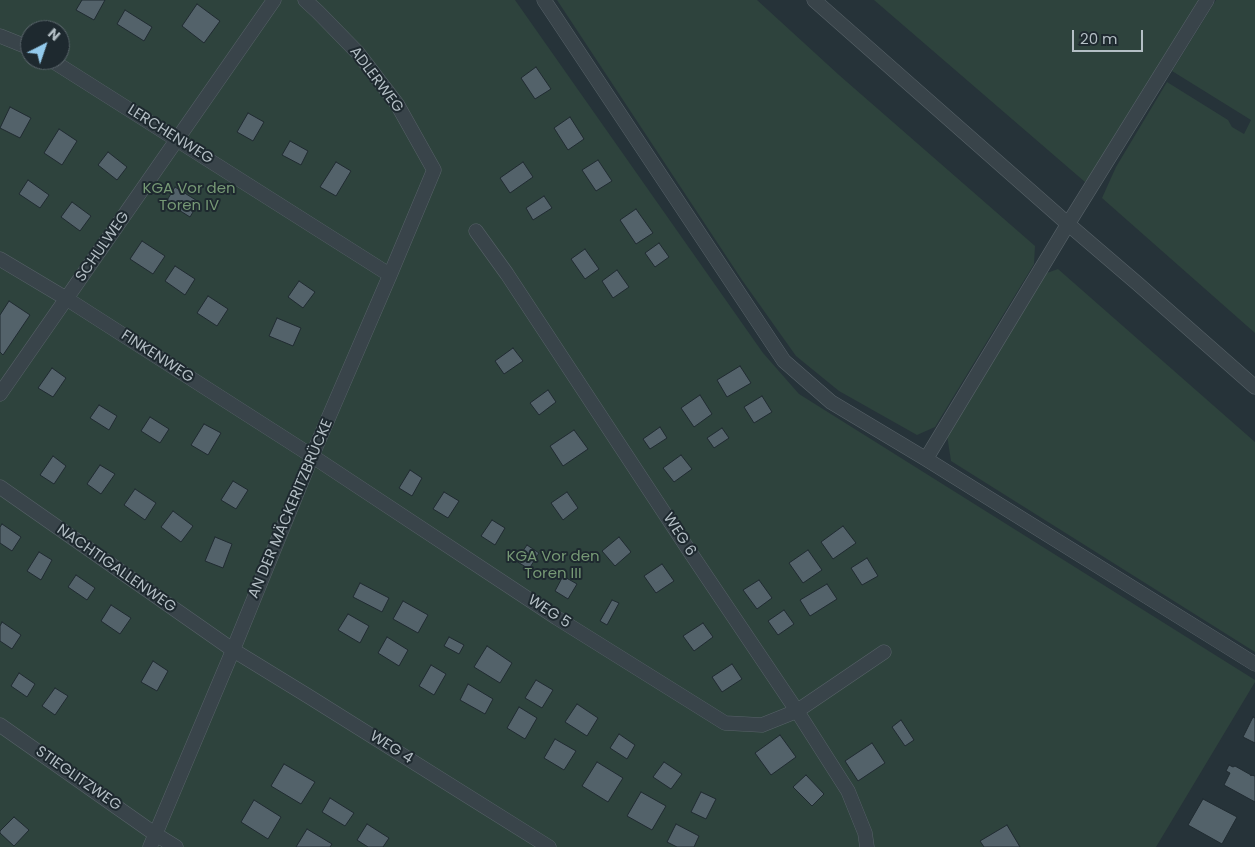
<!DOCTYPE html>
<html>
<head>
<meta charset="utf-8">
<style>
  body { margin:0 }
  #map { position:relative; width:1255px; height:847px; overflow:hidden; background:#263339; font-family:Poppins,sans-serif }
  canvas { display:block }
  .north { position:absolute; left:20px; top:20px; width:50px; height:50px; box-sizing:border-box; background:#1e292f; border:1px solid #5a656b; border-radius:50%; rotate:41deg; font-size:14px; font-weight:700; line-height:20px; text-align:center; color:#b4bfc5 }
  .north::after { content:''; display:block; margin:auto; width:18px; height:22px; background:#93caec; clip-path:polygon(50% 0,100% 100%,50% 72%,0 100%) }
  .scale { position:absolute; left:1072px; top:30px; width:71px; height:22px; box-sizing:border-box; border:2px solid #b4bfc5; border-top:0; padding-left:6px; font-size:15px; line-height:18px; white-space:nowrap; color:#b4bfc5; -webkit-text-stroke:4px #1e292f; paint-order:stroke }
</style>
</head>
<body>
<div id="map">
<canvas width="1255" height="847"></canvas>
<div class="north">N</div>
<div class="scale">20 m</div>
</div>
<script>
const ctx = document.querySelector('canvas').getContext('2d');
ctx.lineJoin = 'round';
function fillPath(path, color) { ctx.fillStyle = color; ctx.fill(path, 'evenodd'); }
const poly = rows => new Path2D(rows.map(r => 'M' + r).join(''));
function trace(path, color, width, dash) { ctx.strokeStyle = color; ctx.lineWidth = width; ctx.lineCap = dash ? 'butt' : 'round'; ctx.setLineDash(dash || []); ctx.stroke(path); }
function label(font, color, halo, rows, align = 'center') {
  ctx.font = font + ' Poppins,sans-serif'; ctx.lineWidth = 4; ctx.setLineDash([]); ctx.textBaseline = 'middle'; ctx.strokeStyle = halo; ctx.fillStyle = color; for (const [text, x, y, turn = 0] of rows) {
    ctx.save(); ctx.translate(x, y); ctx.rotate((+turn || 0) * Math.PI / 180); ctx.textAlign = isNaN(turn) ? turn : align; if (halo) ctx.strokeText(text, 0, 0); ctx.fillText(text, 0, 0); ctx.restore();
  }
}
const green = poly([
  [0,0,515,0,763,353,799,394,1255,680,1255,682,1156,847,0,847],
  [30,30,60,30,60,60,30,60],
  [557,0,757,0,839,75,1035,246,1034,264,935,427,917,435,839,391,796,356,742,280],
  [874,0,1202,0,1111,149,1085,182],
  [1216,0,1255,0,1255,333,1102,198,1116,167,1167,82,1228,120,1232,127,1244,134,1251,120,1172,71],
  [1058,269,1255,442,1255,652,951,461,947,435,1044,274]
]);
const building = poly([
  [82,0,105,0,94,20,76,10,82,0],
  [197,4,220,21,204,43,182,26,197,4],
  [125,10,152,27,144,41,117,24,125,10],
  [536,67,551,89,535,99,521,78,536,67],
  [10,107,31,118,20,138,0,128,10,107],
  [248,113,264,122,253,141,237,132,248,113],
  [570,117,584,139,568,150,554,128,570,117],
  [59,129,77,141,62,165,44,153,59,129],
  [290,141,308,151,301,165,282,155,290,141],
  [108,152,127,167,117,180,98,165,108,152],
  [598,160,612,181,596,191,582,170,598,160],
  [336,162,351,171,336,196,320,187,336,162],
  [523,162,533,177,510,193,500,178,523,162],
  [28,180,49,195,40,208,19,194,28,180],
  [175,187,199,202,190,217,166,202,175,187],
  [544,196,552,208,533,220,526,208,544,196],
  [72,202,91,216,80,231,61,217,72,202],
  [636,209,653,233,636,244,620,220,636,209],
  [142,241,165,256,153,274,130,259,142,241],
  [659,243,669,257,655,267,645,253,659,243],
  [585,249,599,269,585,279,571,259,585,249],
  [175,266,195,279,185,295,165,281,175,266],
  [617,270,629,287,613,298,602,281,617,270],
  [299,281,315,292,303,308,288,297,299,281],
  [208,296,228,309,217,326,197,313,208,296],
  [9,301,30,315,3,355,0,352,0,315,9,301],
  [277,318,301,328,293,346,269,336,277,318],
  [513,348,523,361,504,374,495,361,513,348],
  [740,366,751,383,727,397,717,380,740,366],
  [52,368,66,378,53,397,38,388,52,368],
  [548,390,556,402,539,415,530,403,548,390],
  [700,395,712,414,694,427,681,408,700,395],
  [762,396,772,412,754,423,744,407,762,396],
  [99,405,117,416,109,430,90,418,99,405],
  [150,417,169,429,160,443,141,431,150,417],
  [204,424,221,433,208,455,191,445,204,424],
  [660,427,667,438,650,449,643,439,660,427],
  [722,428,729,438,714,448,707,438,722,428],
  [574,430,588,449,563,466,550,446,574,430],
  [681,455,692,469,674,482,663,468,681,455],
  [53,456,66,466,54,484,40,475,53,456],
  [100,465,115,474,101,494,87,484,100,465],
  [410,470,422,478,412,496,399,488,410,470],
  [233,481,248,490,236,509,221,500,233,481],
  [135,489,156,503,145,520,124,505,135,489],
  [444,492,459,501,448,518,433,509,444,492],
  [567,492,578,508,563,520,551,503,567,492],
  [173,511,193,526,181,542,161,527,173,511],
  [492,520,505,528,495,545,481,536,492,520],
  [2,524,21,537,12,551,0,543,0,527,2,524],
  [843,526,856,543,833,559,821,542,843,526],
  [215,537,232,544,223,568,205,561,215,537],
  [619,537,631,552,615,566,602,551,619,537],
  [527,545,539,553,529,569,516,561,527,545],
  [808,550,822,570,803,583,789,563,808,550],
  [39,552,52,560,41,580,27,571,39,552],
  [867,558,878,576,862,585,851,568,867,558],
  [662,564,674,581,656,593,644,576,662,564],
  [76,575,95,588,87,600,68,587,76,575],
  [563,576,577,584,568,599,555,591,563,576],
  [759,580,772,598,757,609,743,590,759,580],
  [360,583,389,598,382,612,353,597,360,583],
  [827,584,837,599,810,616,800,600,827,584],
  [612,600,619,603,607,625,600,621,612,600],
  [403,601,428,615,418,633,393,619,403,601],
  [111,605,131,618,120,634,101,621,111,605],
  [784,610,794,624,778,635,768,621,784,610],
  [348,614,369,626,360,643,338,630,348,614],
  [2,622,21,635,12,649,0,641,0,626,2,622],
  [703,623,713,637,694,651,683,636,703,623],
  [387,637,408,650,399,666,378,653,387,637],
  [449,637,464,645,459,654,444,646,449,637],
  [487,646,512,663,500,683,474,667,487,646],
  [153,661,168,671,157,691,141,682,153,661],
  [732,664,742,679,722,692,712,677,732,664],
  [431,665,446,674,434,695,419,686,431,665],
  [19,673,35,684,27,697,11,686,19,673],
  [536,680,553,690,542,708,525,698,536,680],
  [468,684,493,699,485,714,460,700,468,684],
  [55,688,68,696,55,715,42,706,55,688],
  [577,704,598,718,587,736,565,722,577,704],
  [519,707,537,718,525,739,507,728,519,707],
  [1253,717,1255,718,1255,743,1243,737,1253,717],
  [901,720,914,740,905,746,892,727,901,720],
  [619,734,635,745,627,759,610,748,619,734],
  [780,735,796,757,771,775,755,753,780,735],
  [555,739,576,751,564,770,544,758,555,739],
  [872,743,885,763,858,781,845,761,872,743],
  [597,762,623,778,608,802,582,786,597,762],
  [664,762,682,774,671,789,653,777,664,762],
  [284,764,315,782,301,804,271,786,284,764],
  [1229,765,1233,767,1235,766,1251,775,1251,776,1251,775,1255,776,1255,802,1224,785,1230,773,1226,771,1229,765],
  [806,775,824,794,812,806,793,787,806,775],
  [641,792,666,806,652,830,627,816,641,792],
  [701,792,716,799,706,819,691,812,701,792],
  [330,798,354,813,345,826,322,812,330,798],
  [1203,799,1237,817,1222,844,1188,825,1203,799],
  [254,800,281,817,268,839,241,822,254,800],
  [14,817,29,830,14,846,0,833,0,831,14,817],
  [367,824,389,838,383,847,368,847,357,840,367,824],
  [676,824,699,836,694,847,677,847,667,842,676,824],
  [1007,825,1020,847,984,847,980,841,1007,825],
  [307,829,332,844,330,847,296,847,307,829]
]);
const lane = poly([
  [544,0,784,361,831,402,926,459,1255,664],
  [814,0,1068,224,1138,284,1255,387],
  [0,36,30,48],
  [51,60,390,275],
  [476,231,507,274,690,552,797,711,848,791,865,833,867,847],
  [0,259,67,299,312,456,557,618,725,723,762,725,797,711,884,652],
  [0,394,274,0],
  [926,459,1068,224,1207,0],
  [0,487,233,650,308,696,549,847],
  [0,725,155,834,176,847],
  [150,847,233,650,312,456,390,275,434,170,397,104,358,53,318,12,305,0]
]);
const streetNames = [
  ["ADLERWEG",376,80,53],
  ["LERCHENWEG",170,135,32],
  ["SCHULWEG",103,247,-55],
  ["FINKENWEG",157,357,33],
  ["AN DER MÄCKERITZBRÜCKE",291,509,-67],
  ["WEG 6",679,535,57],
  ["NACHTIGALLENWEG",116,569,35],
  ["WEG 5",549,612,33],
  ["WEG 4",391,748,32],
  ["STIEGLITZWEG",78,779,35]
];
const parkNames = [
  ["KGA Vor den",189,189],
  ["Toren IV",189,206],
  ["KGA Vor den",553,557],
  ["Toren III",553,574]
];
fillPath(green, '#2e433d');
fillPath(building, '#53626a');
trace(building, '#202b31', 1);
trace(lane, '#576268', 15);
trace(lane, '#39444a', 14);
label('15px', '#b4bfc5', '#1e292f', streetNames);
label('15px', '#769975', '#1e292f', parkNames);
</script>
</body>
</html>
